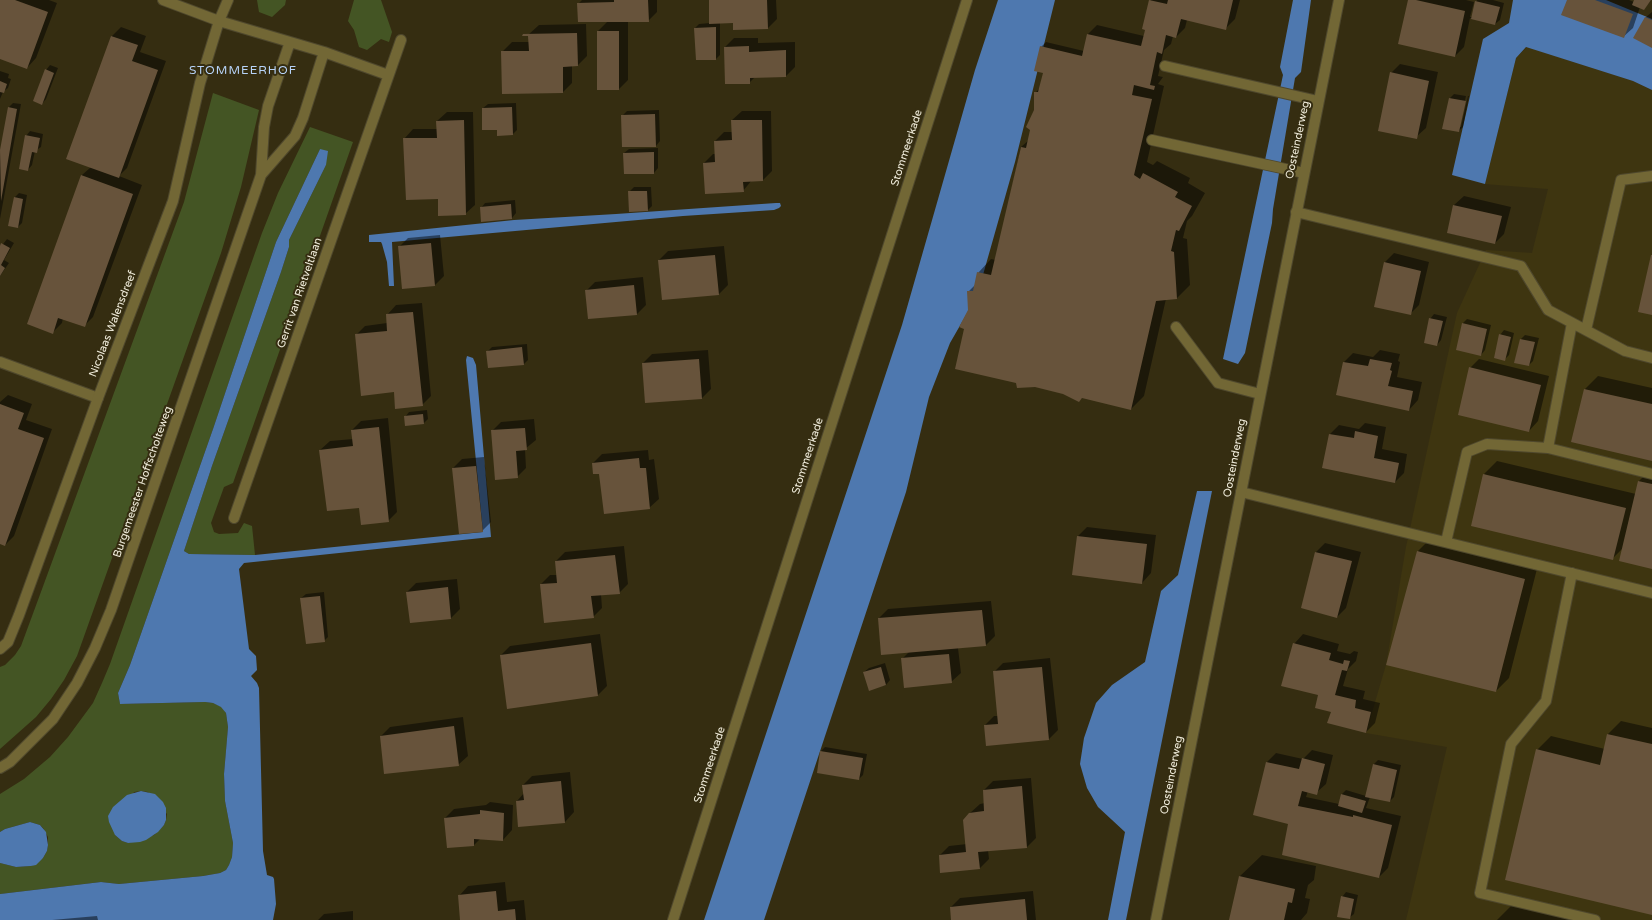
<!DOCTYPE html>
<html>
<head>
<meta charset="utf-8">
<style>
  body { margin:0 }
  canvas { display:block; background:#352d11 }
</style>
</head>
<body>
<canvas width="1652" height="920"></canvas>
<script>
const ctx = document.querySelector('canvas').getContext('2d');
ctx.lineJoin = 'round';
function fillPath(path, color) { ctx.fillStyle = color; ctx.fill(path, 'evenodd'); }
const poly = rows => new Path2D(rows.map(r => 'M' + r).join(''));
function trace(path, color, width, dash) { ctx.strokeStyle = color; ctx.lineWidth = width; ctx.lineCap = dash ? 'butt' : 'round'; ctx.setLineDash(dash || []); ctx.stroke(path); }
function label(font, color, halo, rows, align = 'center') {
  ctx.font = font + ' "Varela Round",sans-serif'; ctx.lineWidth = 4; ctx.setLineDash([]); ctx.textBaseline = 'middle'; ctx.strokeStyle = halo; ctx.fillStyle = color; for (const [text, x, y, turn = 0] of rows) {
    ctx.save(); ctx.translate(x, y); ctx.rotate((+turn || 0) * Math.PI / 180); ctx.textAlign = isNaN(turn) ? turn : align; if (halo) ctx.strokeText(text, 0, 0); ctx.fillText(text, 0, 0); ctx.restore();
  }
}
const built = poly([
  [1527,47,1633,81,1652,90,1652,920,1406,920,1447,747,1366,733,1386,665,1406,547,1457,313,1486,250,1532,253,1548,189,1485,184,1516,58]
]);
const green = poly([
  [257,0,286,0,285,5,272,17,259,12],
  [354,0,381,0,392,32,389,42,381,39,367,50,359,47,354,30,348,21],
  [213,93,259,110,241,187,221,253,77,656,64,680,51,699,36,717,0,749,0,667,5,665,15,655,21,646,38,600,184,202],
  [310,127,353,142,233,483,224,487,211,523,214,532,219,534,238,533,244,523,252,526,255,555,189,554,184,551,212,466,281,272,289,247,289,240,326,165,320,149,276,242,213,429,130,665,118,693,120,704,205,702,213,703,222,707,226,713,228,727,224,774,225,801,233,843,232,857,229,865,226,870,220,873,203,876,119,884,101,882,0,894,0,863,16,867,31,866,43,858,47,851,48,845,48,837,43,828,40,825,30,822,5,829,0,832,0,794,24,779,50,757,68,737,93,703,102,683,110,664,262,233,278,193],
  [141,791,148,792,167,814,166,820,164,825,154,835,128,843,122,841,115,835,134,792]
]);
const water = poly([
  [998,0,1055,0,1015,162,977,296,950,343,929,397,906,492,764,920,704,920,902,325,975,70],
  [1293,0,1311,0,1301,72,1295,78,1273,209,1272,223,1245,353,1238,364,1223,359,1283,75,1280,67],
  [1513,0,1606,0,1652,19,1652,90,1633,81,1526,47,1516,58,1485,184,1452,175,1483,39,1509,23],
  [320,149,328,151,326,165,289,240,289,247,281,272,212,466,184,551,189,554,255,555,483,532,466,360,467,356,473,358,476,365,491,537,244,563,239,569,249,649,256,656,257,670,251,676,257,683,259,688,263,851,267,875,273,877,274,879,276,904,273,920,0,920,0,894,101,882,119,884,203,876,220,873,226,870,229,865,232,857,233,843,225,801,224,774,228,727,226,713,221,707,213,703,205,702,120,704,118,693,130,665,213,429,276,242],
  [776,203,780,203,781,206,779,208,774,210,683,216,392,242,394,286,389,286,387,262,382,244,381,242,369,242,369,235,514,220,616,214],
  [1197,491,1212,491,1126,920,1108,920,1125,832,1098,807,1087,788,1080,764,1084,738,1096,703,1112,685,1145,662,1161,591,1178,575],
  [141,791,155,794,163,802,166,808,166,820,164,825,158,832,146,840,140,842,128,843,122,841,115,835,109,822,108,816,113,807,127,795],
  [30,822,40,825,46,832,48,845,47,851,43,858,36,865,31,866,16,867,0,863,0,832,5,829]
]);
const shadow = poly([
  [0,0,49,0,57,3,36,58,27,68,0,58],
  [582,0,657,0,657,12,648,21,628,22,628,80,619,89,598,31,609,20,579,3],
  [710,0,776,0,777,19,768,28,734,22,720,23,720,55,716,59,697,59,695,28,699,24,710,23],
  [1151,0,1240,0,1235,19,1226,28,1187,20,1185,28,1176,37,1173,36,1171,44,1164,50,1158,76,1163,77,1158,84,1164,86,1147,162,1153,165,1157,161,1190,178,1188,183,1205,193,1192,216,1187,221,1183,238,1187,239,1190,285,1177,298,1166,299,1144,396,1131,409,1083,397,1079,401,1063,393,1017,382,969,310,968,292,975,285,978,273,991,259,996,260,1021,147,1029,140,1035,110,1035,93,1041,87,1044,73,1041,47,1046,42,1084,51,1088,34,1097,25,1144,36],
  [1409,0,1466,0,1474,2,1470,17,1472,17,1477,0,1493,0,1504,3,1500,20,1495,24,1470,18,1464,47,1455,56],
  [1568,0,1629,0,1634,2,1635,0,1651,0,1644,9,1640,7,1633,28,1623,37],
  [1652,12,1652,47,1635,37,1646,17],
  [586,24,587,56,578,65,572,65,572,83,563,92,502,52,512,42,530,42,529,34,539,25],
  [121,27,146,36,140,52,166,61,127,168,119,176,142,185,93,317,84,326,63,318,62,323,53,332,28,323,82,175,91,167,68,158,112,36],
  [734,38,758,38,758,43,795,42,795,67,786,76,755,77,749,83,725,47],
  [1400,64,1438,72,1426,128,1416,137,1391,73],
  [50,65,58,68,46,99,42,104,46,70],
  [0,71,9,74,8,78,11,79,8,88,3,92,0,99],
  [1454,94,1466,96,1459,127,1461,127,1468,96,1469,96,1463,127,1459,131,1450,98],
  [13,103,21,104,0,219,0,156,9,107],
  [516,103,517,130,513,134,498,129,483,108,488,104],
  [659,110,660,141,656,146,622,116,627,111],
  [742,111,771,111,772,171,763,180,752,180,743,191,704,163,713,154,716,154,715,141,724,132,733,132,732,120],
  [447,112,473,112,475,205,465,214,404,139,413,129,438,129,437,121],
  [30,131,43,134,41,147,35,151,32,165,28,170,26,136],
  [658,148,658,168,654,173,625,173,624,153,629,149],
  [634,187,651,187,652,206,648,210,629,192],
  [19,193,27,195,22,223,18,227,14,198],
  [1464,196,1511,207,1504,234,1495,243,1448,233,1454,205],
  [515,200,516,213,512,218,482,221,481,208,485,203],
  [440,235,444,276,435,285,399,247,408,238],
  [7,239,14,243,4,260,9,263,0,276,0,248],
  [724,246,728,285,719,294,659,260,668,251],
  [1394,253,1429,262,1419,305,1410,314,1385,262],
  [643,277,646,305,637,314,586,291,595,282],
  [422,303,431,396,422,405,395,391,356,335,365,326,387,323,387,315,396,305],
  [1434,314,1447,317,1441,340,1437,345,1430,319],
  [1467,319,1491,325,1485,350,1481,355,1457,349,1463,323],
  [1504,330,1514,333,1509,355,1504,360,1500,335],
  [1525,335,1539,338,1533,361,1529,365,1521,339],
  [527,344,528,360,524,364,489,367,488,351,492,347],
  [708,350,711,389,702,398,643,363,652,354],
  [1380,350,1400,354,1398,361,1400,362,1397,377,1422,382,1418,400,1409,410,1344,362,1353,353,1373,357],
  [1479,359,1549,376,1538,421,1529,431,1470,368],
  [1598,376,1652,388,1652,460,1585,389],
  [8,395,32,404,26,420,52,429,14,536,5,545,0,543,0,402],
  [427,410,428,419,424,423,406,425,405,417,409,412],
  [388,418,397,512,388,521,360,507,320,450,330,441,353,439,352,430,361,421],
  [534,419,536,440,525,449,526,468,517,477,492,431,501,422],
  [1365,423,1386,427,1382,449,1407,454,1404,473,1395,482,1330,434,1339,425,1359,429],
  [648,450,649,460,654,459,659,499,649,508,600,473,593,463,602,454],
  [484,457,491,522,482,531,453,468,462,459],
  [1497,461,1636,494,1639,481,1652,468,1652,568,1623,548,1612,559,1484,474],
  [1087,527,1156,535,1151,573,1142,583,1078,536],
  [1431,538,1538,565,1509,678,1496,691,1418,551],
  [1325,543,1361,552,1346,608,1337,617,1303,607,1316,552],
  [624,546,628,584,619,593,601,594,602,608,593,617,541,584,550,575,557,575,556,561,565,552],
  [457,579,460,609,451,618,411,622,407,592,416,583],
  [324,592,328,637,324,641,301,598,306,594],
  [991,601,995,636,986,645,958,648,961,673,951,682,902,659,910,651,879,618,888,609],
  [600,634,607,686,598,695,501,655,510,646],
  [1303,634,1339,644,1337,651,1350,654,1354,651,1358,652,1356,661,1348,669,1343,686,1365,691,1363,699,1380,703,1375,723,1366,732,1332,711,1319,695,1294,644],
  [1050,658,1058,730,1049,739,987,745,985,725,994,716,998,716,994,672,1003,663],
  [885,663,890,680,886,685,869,689,864,672,869,668],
  [463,717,468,756,458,765,381,736,390,727],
  [1621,721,1652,728,1652,914,1537,750,1551,736,1605,749,1608,734],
  [825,747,867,754,863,775,859,779,821,751],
  [1312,750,1333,755,1326,784,1316,793,1308,791,1306,797,1339,804,1342,794,1346,790,1366,796,1373,765,1378,760,1401,765,1394,797,1390,801,1370,797,1366,808,1401,816,1388,868,1379,877,1289,824,1267,762,1276,753,1303,759],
  [570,772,574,812,565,822,519,826,517,801,524,793,523,785,532,776],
  [1031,778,1036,838,1027,847,988,850,989,859,980,868,941,872,940,855,949,846,967,844,970,813,980,804,985,803,984,790,993,781],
  [490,802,513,805,512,830,503,840,480,839,474,845,445,818,454,809,486,805],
  [1262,855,1316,866,1314,880,1308,885,1305,898,1310,899,1307,913,1301,920,1230,920,1239,877],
  [505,882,507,902,524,900,526,920,461,920,459,896,468,886],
  [1033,891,1036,920,952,920,951,907,960,898],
  [1346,892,1358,895,1354,914,1349,918,1342,897],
  [1514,903,1585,920,1497,920],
  [353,911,353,920,318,920,324,914],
  [97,916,98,920,52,920]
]);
const building = poly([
  [0,0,15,0,48,12,27,69,0,59],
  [614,0,648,0,649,22,578,22,577,3,614,2],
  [709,0,767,0,768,29,733,30,733,23,709,24],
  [1149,0,1167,4,1168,0,1233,0,1226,30,1181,19,1176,38,1166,35,1162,54,1157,52,1150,85,1155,86,1154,90,1134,85,1132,95,1152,99,1134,175,1140,179,1143,173,1178,192,1175,197,1192,206,1179,231,1176,230,1171,251,1174,252,1177,299,1156,301,1131,410,1082,398,1079,402,1063,394,1035,387,1017,388,1016,383,955,369,964,329,959,327,968,310,967,291,973,291,977,272,991,275,1021,147,1026,148,1030,130,1026,127,1034,110,1034,92,1038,92,1043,73,1034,71,1040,46,1082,56,1087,34,1141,46,1145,30,1142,29],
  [1408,0,1416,0,1465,11,1455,57,1398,44],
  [1567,0,1595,0,1633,14,1624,38,1561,15],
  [1634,0,1651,0,1644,10,1632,5],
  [1475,1,1500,7,1495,25,1471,19],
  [1645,17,1652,20,1652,48,1633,38],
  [716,27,716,60,696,60,694,28],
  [597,31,619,31,619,90,597,90],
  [577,33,578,66,563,67,563,93,502,94,501,51,529,51,528,36,522,36,523,34],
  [111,36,138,45,132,61,158,70,119,178,66,159],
  [749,46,749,52,786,50,786,77,750,78,750,84,725,84,724,47],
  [45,69,54,73,42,105,33,101],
  [1390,72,1429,81,1417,139,1378,131],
  [0,81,7,84,4,93,0,92],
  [1449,98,1466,101,1459,132,1442,129],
  [8,107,17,109,1,201,0,150],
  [512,107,513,135,497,136,497,130,482,130,482,108],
  [655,114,656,147,622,147,621,115],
  [464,120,466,215,438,216,438,199,406,200,403,138,437,138,436,121],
  [731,120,762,120,763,181,743,182,744,192,705,194,703,163,715,162,714,141,732,140],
  [25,135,40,138,37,153,32,152,28,171,19,169],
  [654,152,654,174,624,174,623,153],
  [81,175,133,194,85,327,58,318,53,334,27,324],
  [628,191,647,191,648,211,629,212],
  [14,197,23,199,18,228,8,226],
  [511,204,512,219,481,222,480,207],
  [1453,205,1502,216,1495,244,1447,233],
  [1,243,10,248,1,265,5,268,0,276,0,246],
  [431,243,435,286,402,289,398,246],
  [715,255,719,295,662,300,658,260],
  [1651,255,1652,255,1652,315,1638,312],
  [1384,262,1421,271,1411,315,1374,307],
  [634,285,637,315,588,319,585,290],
  [413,312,423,406,395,409,394,392,361,396,355,334,387,331,386,314],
  [1429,318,1443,321,1437,346,1424,343],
  [1462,323,1487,329,1481,356,1456,350],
  [1499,334,1511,337,1505,361,1494,358],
  [1520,339,1535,342,1529,366,1514,363],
  [522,347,524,365,488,368,486,351],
  [699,359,702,399,645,403,642,363],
  [1370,359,1392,363,1390,370,1392,371,1388,386,1413,391,1409,411,1336,395,1343,362,1368,366],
  [1469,367,1541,385,1529,432,1458,415],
  [1584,389,1652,404,1652,461,1571,442],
  [0,404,24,413,18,429,44,438,5,546,0,544],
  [423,414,424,424,405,426,404,416],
  [379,427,389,522,361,525,359,508,327,511,319,450,353,446,351,430],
  [525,428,527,450,516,451,518,478,495,480,491,430],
  [1355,431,1378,436,1374,458,1399,463,1395,483,1322,468,1329,434,1354,438],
  [639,458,640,468,646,468,650,509,604,514,599,474,593,474,592,463],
  [476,466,483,532,459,534,452,468],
  [1483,474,1626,508,1613,560,1471,526],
  [1638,481,1652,484,1652,569,1619,561],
  [1077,536,1147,544,1142,584,1072,575],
  [1417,551,1525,579,1496,692,1386,665],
  [1315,552,1352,561,1337,618,1301,608],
  [615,555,620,594,591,596,594,618,544,623,540,584,557,583,555,561],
  [448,587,451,619,410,623,406,592],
  [320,596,325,642,306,644,300,598],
  [982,610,986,646,881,655,878,618],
  [591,643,598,696,507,709,500,655],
  [1293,643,1331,653,1329,660,1343,664,1344,660,1350,661,1347,671,1342,670,1335,695,1356,700,1355,708,1371,712,1366,733,1327,723,1331,712,1315,708,1318,695,1281,686],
  [949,654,952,683,904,688,901,658],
  [881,667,886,685,869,691,863,672],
  [1042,667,1049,740,986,746,984,725,998,724,993,671],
  [454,726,459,766,384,774,380,736],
  [1607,734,1652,744,1652,915,1505,880,1536,749,1600,765],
  [820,751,863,758,859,780,817,773],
  [1302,758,1325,764,1317,795,1302,791,1298,806,1353,817,1353,815,1392,825,1379,878,1282,855,1288,824,1253,815,1266,762,1299,769],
  [1373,764,1397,770,1390,802,1365,797],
  [561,781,565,823,518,827,516,801,524,800,522,785],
  [1022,786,1027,848,978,852,980,869,940,873,939,855,966,852,963,820,969,813,984,811,983,790],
  [1341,794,1366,801,1362,813,1338,806],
  [480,810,504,813,503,841,474,839,474,846,447,848,444,818,480,814],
  [1239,876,1295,889,1292,903,1288,902,1284,920,1229,920],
  [496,891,498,911,515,909,516,920,460,920,458,895],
  [1341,896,1354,899,1350,919,1337,917],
  [1025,899,1027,920,951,920,950,907]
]);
const service = poly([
  [1165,66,1318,101],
  [1152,140,1304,173],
  [1296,212,1521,266,1548,310,1625,351,1652,358],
  [1176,327,1218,383,1260,394],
  [1586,330,1621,180,1652,176],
  [0,362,98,398],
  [1548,448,1572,323],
  [1241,492,1652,593],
  [1446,542,1467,452,1487,444,1548,448,1652,474],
  [1572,573,1546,701,1511,744,1480,893,1595,920]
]);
const minor = poly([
  [163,0,219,21,324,52,388,75],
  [261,175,295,136,303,118,324,52],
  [234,518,401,40],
  [0,649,8,642,19,615,98,398,173,201,200,83,219,21,228,0],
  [0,768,10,762,53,719,77,683,95,648,111,610,261,175,264,127,268,106,290,42],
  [673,920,967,0]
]);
const tertiary = poly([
  [1156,920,1339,0]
]);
const streetNames = [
  ["Oosteinderweg",1298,140,-78],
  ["Stommeerkade",907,148,-72],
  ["Gerrit van Rietveltlaan",300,293,-71],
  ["Nicolaas Walensdreef",113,324,-69],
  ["Stommeerkade",808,456,-72],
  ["Oosteinderweg",1235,458,-79],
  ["Burgemeester Hoffscholteweg",143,482,-71],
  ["Stommeerkade",710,765,-72],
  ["Oosteinderweg",1172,775,-79]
];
const neighbourhoodNames = [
  ["STOMMEERHOF",243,71]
];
fillPath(built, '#3e3510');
fillPath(green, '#445524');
fillPath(water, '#4e78af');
fillPath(shadow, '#0007');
fillPath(building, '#67533b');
trace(service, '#4f482d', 12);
trace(minor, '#4f482d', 12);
trace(tertiary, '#4f482d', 12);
trace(service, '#726735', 10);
trace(minor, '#726735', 10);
trace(tertiary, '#726735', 10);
label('11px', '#f0ecdb', '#352d11', streetNames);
ctx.letterSpacing = '1px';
label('12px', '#b8d4f9', '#352d11', neighbourhoodNames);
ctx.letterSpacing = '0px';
</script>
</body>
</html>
